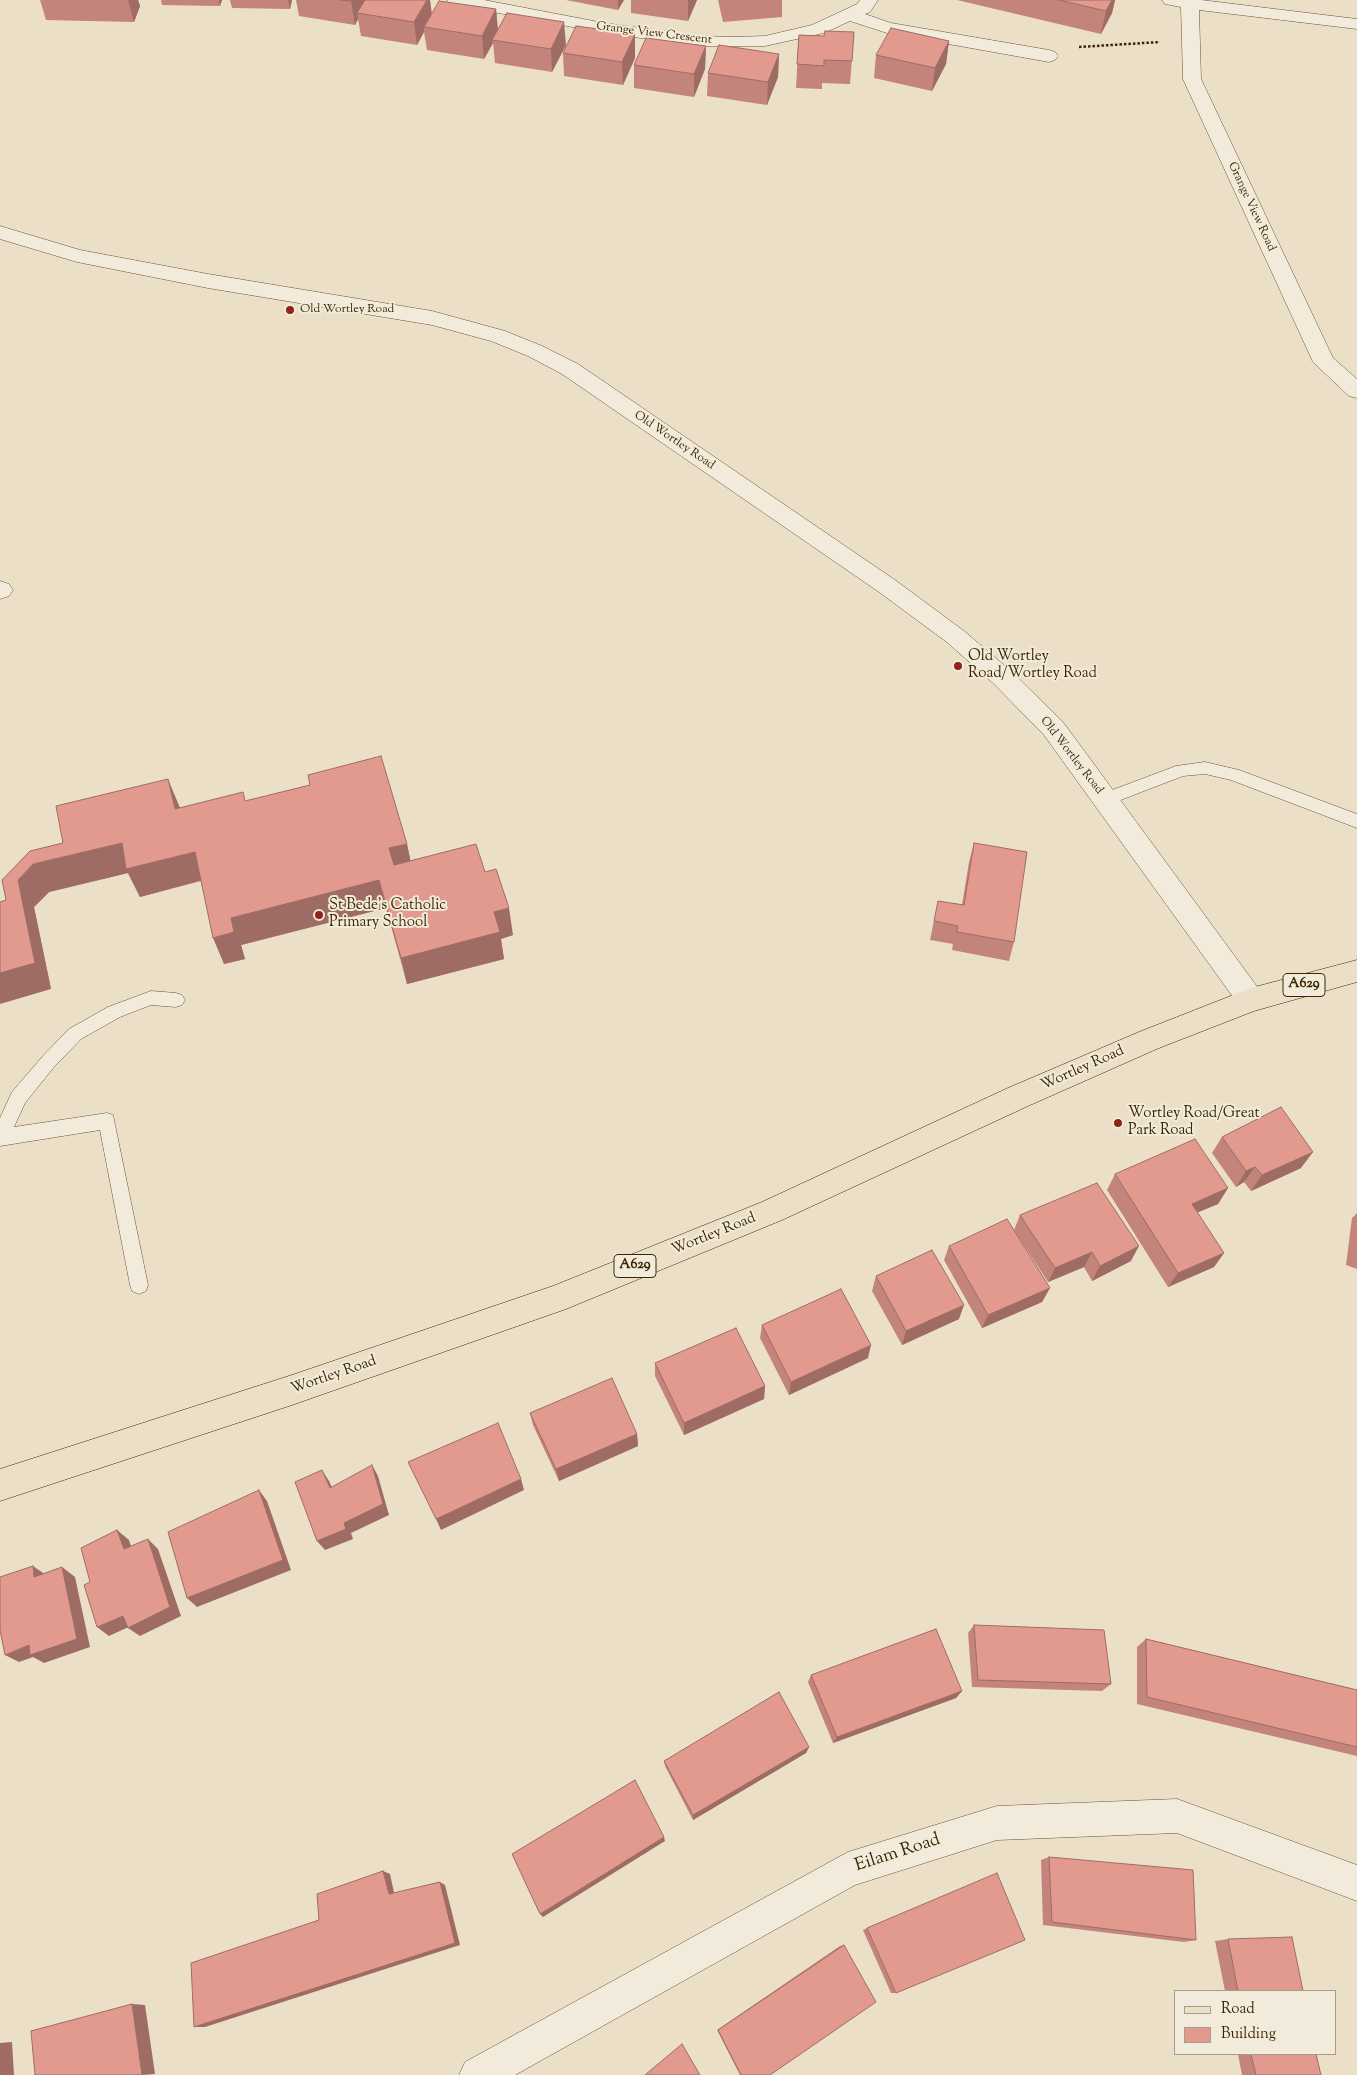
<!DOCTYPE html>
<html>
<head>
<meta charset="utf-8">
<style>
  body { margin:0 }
  #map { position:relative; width:1357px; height:2075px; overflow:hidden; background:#ebe0c7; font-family:"Sorts Mill Goudy",serif }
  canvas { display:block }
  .legend { position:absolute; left:1174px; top:1990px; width:162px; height:65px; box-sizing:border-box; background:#f2ebdb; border:1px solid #a99c84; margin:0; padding:6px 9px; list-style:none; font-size:15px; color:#3c2602 }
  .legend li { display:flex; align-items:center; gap:10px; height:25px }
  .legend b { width:25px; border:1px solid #a99c84 }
</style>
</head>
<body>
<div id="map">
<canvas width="1357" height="2075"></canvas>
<ul class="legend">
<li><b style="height:6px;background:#ebe0c7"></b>Road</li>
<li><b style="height:14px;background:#e29a8f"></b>Building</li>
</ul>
</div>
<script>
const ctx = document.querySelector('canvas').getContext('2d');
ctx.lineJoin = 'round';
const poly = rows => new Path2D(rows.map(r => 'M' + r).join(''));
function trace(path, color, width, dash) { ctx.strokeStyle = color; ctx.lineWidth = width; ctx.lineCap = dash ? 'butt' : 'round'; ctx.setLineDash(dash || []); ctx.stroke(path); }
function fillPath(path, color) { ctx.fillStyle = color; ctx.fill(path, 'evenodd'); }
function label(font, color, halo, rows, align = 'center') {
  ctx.font = font + ' "Sorts Mill Goudy",serif'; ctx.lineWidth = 4; ctx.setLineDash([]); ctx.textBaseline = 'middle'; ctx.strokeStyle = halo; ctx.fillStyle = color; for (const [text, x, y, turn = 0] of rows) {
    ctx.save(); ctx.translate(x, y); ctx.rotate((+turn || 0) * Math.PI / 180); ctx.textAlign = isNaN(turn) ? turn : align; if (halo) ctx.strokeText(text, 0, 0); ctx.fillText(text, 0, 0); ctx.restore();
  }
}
const path = poly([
  [1079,47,1160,42]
]);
const service = poly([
  [1205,762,1239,770,1357,814,1357,828,1231,780,1205,774,1183,776,1105,806,1099,805,1097,800,1099,795,1176,766,1205,762],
  [151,991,176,993,182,995,185,1000,182,1005,176,1007,151,1005,120,1017,81,1039,54,1067,25,1103,14,1127,107,1113,113,1115,148,1285,146,1291,139,1294,132,1291,130,1285,100,1130,0,1146,0,1118,12,1092,42,1057,69,1029,108,1007,151,991]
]);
const minor = poly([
  [447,0,484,0,604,23,700,36,736,37,765,36,812,25,857,4,860,0,878,0,870,12,865,14,891,23,1049,50,1055,52,1058,56,1055,60,1049,62,887,33,850,21,824,33,765,46,700,46,604,33,456,5,450,4,447,0],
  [1162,0,1201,0,1357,19,1357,29,1199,10,1201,79,1333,358,1357,379,1357,398,1349,396,1313,362,1183,79,1181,7,1165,4,1162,0],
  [0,581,9,584,13,590,9,596,0,599,0,581],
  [1177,1799,1357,1865,1357,1901,1177,1833,997,1840,855,1885,515,2075,459,2075,465,2062,848,1852,997,1806,1177,1799]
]);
const tertiary = poly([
  [0,226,80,250,208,274,432,311,505,331,542,346,578,364,895,580,964,631,1012,672,1062,721,1077,741,1261,992,1265,1000,1261,1008,1251,1012,1241,1008,1044,735,994,684,948,643,879,592,562,374,528,356,491,341,432,325,208,288,77,262,0,239,0,226]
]);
const primary = poly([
  [1357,960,1357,982,1254,1011,1159,1048,1028,1106,782,1220,566,1309,292,1405,0,1501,0,1469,292,1375,553,1286,762,1202,1008,1088,1139,1032,1251,988,1357,960]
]);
const wall = poly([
  [40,0,138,0,140,6,134,22,46,20],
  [161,0,222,0,220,6,162,5],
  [230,0,292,0,290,9,232,8],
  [296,0,430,0,432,14,496,9,498,30,566,45,552,72,495,63,493,43,484,59,427,50,424,32,417,45,361,36,358,19,355,25,299,16],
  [566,0,624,0,618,10],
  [631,0,697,0,688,21,631,13],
  [718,0,782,0,782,17,723,22],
  [957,0,1115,0,1112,13,1101,34],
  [854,32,850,84,822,83,822,89,796,88,799,35,824,36],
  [949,41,946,64,932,91,874,78,876,55],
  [706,46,705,69,694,97,634,88,634,65],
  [563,53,635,58,623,85,564,76],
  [779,54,778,77,767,105,707,96,708,73],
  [246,801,407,844,410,860,485,872,513,935,501,939,504,959,407,984,386,908,241,945,245,959,224,964,201,881,140,897,128,873,49,892,34,907,51,989,6,900,180,808],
  [974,843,1014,942,1009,961,952,950,953,944,930,940,938,901,962,905,969,862],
  [1222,1137,1301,1168,1251,1191,1244,1182,1236,1187,1212,1153],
  [1115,1174,1228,1188,1218,1204,1197,1212,1224,1253,1214,1267,1168,1287,1107,1190],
  [1357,1213,1357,1269,1346,1265,1352,1218],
  [1020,1215,1131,1261,1092,1281,1084,1267,1048,1282,1014,1230],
  [949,1246,1050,1288,1042,1302,982,1328,944,1260],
  [876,1276,959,1319,902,1345,872,1291],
  [762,1325,868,1358,789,1395,760,1338],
  [655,1363,765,1386,764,1399,684,1435,655,1376],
  [530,1413,637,1434,638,1446,559,1481,533,1425],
  [974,1625,1111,1684,1102,1691,972,1687,968,1633],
  [1146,1639,1357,1690,1357,1756,1137,1704,1137,1647],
  [811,1675,962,1691,956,1698,833,1743,808,1682],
  [809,1747,806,1753,693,1820,665,1766,664,1761],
  [1049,1857,1196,1940,1184,1942,1043,1925,1041,1860],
  [867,1928,896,1993,891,1993,863,1930],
  [1228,1939,1303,1991,1225,1991,1215,1941],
  [844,1945,770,2075,740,2075,717,2030,840,1946],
  [1238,2054,1316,2054,1321,2075,1242,2075]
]);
const shadedWall = poly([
  [128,0,138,0,140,6,134,22],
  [219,0,222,0,220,6],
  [288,0,292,0,290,9],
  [352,0,370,0,357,13,358,19,355,25,351,1],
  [427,0,430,0,432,18,424,27,424,32,417,45,414,22],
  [618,0,624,0,618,10],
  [688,0,697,0,688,21],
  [1112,0,1115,0,1112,13,1101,34,1106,11],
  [496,9,498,32,492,40,493,43,484,59,482,36],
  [564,22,566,45,552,72,551,49],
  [635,34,635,58,623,85,622,62],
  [949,41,946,64,932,91,935,68],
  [706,46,705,69,694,97,694,74],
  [779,54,778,77,767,105,768,82],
  [168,779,180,808,175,809],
  [122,843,195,852,206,879,140,897,128,873,49,892,34,907,51,989,0,1004,0,973,18,880,33,864],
  [407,844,413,872,396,876,389,848],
  [379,880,386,908,241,945,245,959,224,964,213,938,231,918],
  [509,908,513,935,501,939,504,959,407,984,401,958,494,912],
  [1313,1152,1301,1168,1251,1191,1262,1175],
  [1255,1167,1244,1182,1236,1187,1246,1171],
  [1228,1188,1218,1204,1182,1219,1192,1204],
  [1139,1246,1131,1261,1092,1281,1100,1266],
  [1092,1252,1084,1267,1048,1282,1055,1268],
  [1224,1253,1214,1267,1168,1287,1178,1273],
  [1050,1288,1042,1302,982,1328,988,1315],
  [964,1305,959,1319,902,1345,906,1331],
  [871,1345,868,1358,789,1395,791,1382],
  [765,1386,764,1399,684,1435,684,1423],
  [637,1434,638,1446,559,1481,556,1469],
  [372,1465,378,1476,389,1515,351,1533,353,1539,325,1550,317,1541,344,1523],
  [322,1470,329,1481,337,1499,330,1488],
  [521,1479,524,1490,441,1530,436,1519],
  [259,1490,267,1501,291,1570,197,1607,187,1598],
  [117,1530,129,1540,135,1558,124,1549],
  [148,1539,158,1549,181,1616,140,1636,128,1628],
  [33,1566,46,1575,34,1577],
  [62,1567,75,1577,90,1647,44,1663,33,1657,19,1662,5,1655,29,1645],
  [123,1616,135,1624,109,1636,97,1627],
  [962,1691,956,1698,833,1743,837,1737],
  [809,1747,806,1753,693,1820,693,1815],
  [664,1837,665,1841,543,1917,540,1914],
  [383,1871,390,1874,395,1897,389,1894],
  [440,1882,445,1885,460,1945,205,2027,194,2027],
  [132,2004,145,2005,155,2074,142,2075],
  [12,2042,14,2075,0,2075,0,2043]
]);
const building = poly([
  [341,0,352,0,351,1,341,0],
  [365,0,427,0,414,22,357,13,365,0],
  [1059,0,1112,0,1106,11,1059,0],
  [439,1,496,9,482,36,424,27,439,1],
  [507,13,564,22,551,49,492,40,507,13],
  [576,26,635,34,622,62,563,53,576,26],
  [891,28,949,41,935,68,876,55,891,28],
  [825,31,854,32,852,61,824,60,824,66,797,64,799,35,824,36,825,31],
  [646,38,706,46,694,74,634,65,646,38],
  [719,45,779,54,768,82,708,73,719,45],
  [381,756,407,844,389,848,394,865,476,844,485,872,496,869,509,908,494,912,500,932,401,958,379,880,231,918,234,932,213,938,195,852,126,869,122,843,33,864,18,880,35,963,0,973,0,902,6,900,2,880,30,851,63,843,56,806,168,779,175,809,243,792,245,801,310,785,308,775,381,756],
  [974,843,1027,852,1014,942,957,932,958,926,934,921,938,901,964,905,974,843],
  [1281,1107,1313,1152,1262,1175,1255,1167,1246,1171,1222,1137,1281,1107],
  [1195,1139,1228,1188,1192,1204,1224,1253,1178,1273,1115,1174,1195,1139],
  [1097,1183,1139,1246,1100,1266,1092,1252,1055,1268,1020,1215,1097,1183],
  [1007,1219,1050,1288,988,1315,949,1246,1007,1219],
  [932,1250,964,1305,906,1331,876,1276,932,1250],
  [841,1289,871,1345,791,1382,762,1325,841,1289],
  [736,1328,765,1386,684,1423,655,1363,736,1328],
  [612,1378,637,1434,556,1469,530,1413,612,1378],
  [498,1423,521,1479,436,1519,408,1462,498,1423],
  [372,1465,383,1504,344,1523,346,1529,317,1541,295,1482,322,1470,330,1488,372,1465],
  [259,1490,283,1560,187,1598,168,1532,259,1490],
  [117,1530,124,1549,148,1539,170,1607,128,1628,123,1616,97,1627,84,1585,90,1582,81,1548,117,1530],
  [33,1566,34,1577,62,1567,77,1639,30,1655,29,1645,5,1655,0,1630,0,1577,33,1566],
  [974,1625,1104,1630,1111,1684,978,1680,974,1625],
  [936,1629,962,1691,837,1737,811,1675,936,1629],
  [1146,1639,1357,1690,1357,1747,1147,1697,1146,1639],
  [779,1692,809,1747,693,1815,664,1761,779,1692],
  [635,1780,664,1837,540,1914,512,1854,635,1780],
  [1049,1857,1193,1870,1196,1940,1052,1922,1049,1857],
  [383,1871,389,1894,440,1882,455,1943,194,2027,191,1963,319,1920,317,1894,383,1871],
  [997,1873,1025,1940,896,1993,867,1928,997,1873],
  [1292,1937,1303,1991,1238,1991,1228,1939,1292,1937],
  [844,1945,876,2002,770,2075,741,2075,718,2030,844,1945],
  [132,2004,142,2075,35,2075,31,2031,132,2004],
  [682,2044,700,2075,645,2075,682,2044],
  [1251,2054,1316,2054,1321,2075,1256,2075,1251,2054]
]);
const markers = [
  [290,310,5,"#8f2418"],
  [958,666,5,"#8f2418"],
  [319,915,5,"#8f2418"],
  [1118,1123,5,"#8f2418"]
];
const farStreetnames = [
  ["Grange View Crescent",654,34,7],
  ["Grange View Road",1251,207,65],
  ["Old Wortley Road",674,441,34],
  ["Old Wortley Road",1071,756,52]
];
const farPoinames = [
  ["Old Wortley Road",300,310]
];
const shields = [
  [1304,985,42],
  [635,1266,42]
];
const shieldNames = [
  ["A629",1304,985],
  ["A629",635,1266]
];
const poiNames = [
  ["Old Wortley",968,657],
  ["Road/Wortley Road",968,674],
  ["St Bede's Catholic",329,906],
  ["Primary School",329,923],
  ["Wortley Road/Great",1128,1114],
  ["Park Road",1128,1131]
];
const streetNames = [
  ["Wortley Road",1083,1069,-24],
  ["Wortley Road",714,1235,-22],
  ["Wortley Road",334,1376,-19]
];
const nearStreetnames = [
  ["Eilam Road",898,1854,-18]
];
trace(service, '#685433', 1);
trace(minor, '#685433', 1);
trace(tertiary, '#685433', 1);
trace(primary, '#3c2602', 1);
trace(path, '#3c2602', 2.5, [2.5, 2]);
fillPath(service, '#f2ebdb');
fillPath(minor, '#f2ebdb');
fillPath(tertiary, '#f2ebdb');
fillPath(primary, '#ebe0c7');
fillPath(wall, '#c2847b');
fillPath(shadedWall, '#9e6c64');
fillPath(building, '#e29a8f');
trace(building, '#9e6c64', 1);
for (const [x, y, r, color] of markers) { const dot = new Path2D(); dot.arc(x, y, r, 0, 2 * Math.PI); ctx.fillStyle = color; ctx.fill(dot); trace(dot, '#f2ebdb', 2); }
label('12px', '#3c2602', '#f2ebdb', farStreetnames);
label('12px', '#3c2602', '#f2ebdb', farPoinames, 'left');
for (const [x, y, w] of shields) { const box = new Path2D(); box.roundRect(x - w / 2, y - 11.5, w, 23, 4); ctx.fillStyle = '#f2ebdb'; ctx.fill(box); trace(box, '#3c2602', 1); }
label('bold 14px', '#3c2602', null, shieldNames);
label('15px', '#3c2602', '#f2ebdb', poiNames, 'left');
label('15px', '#3c2602', '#f2ebdb', streetNames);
label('18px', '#3c2602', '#f2ebdb', nearStreetnames);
</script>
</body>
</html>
